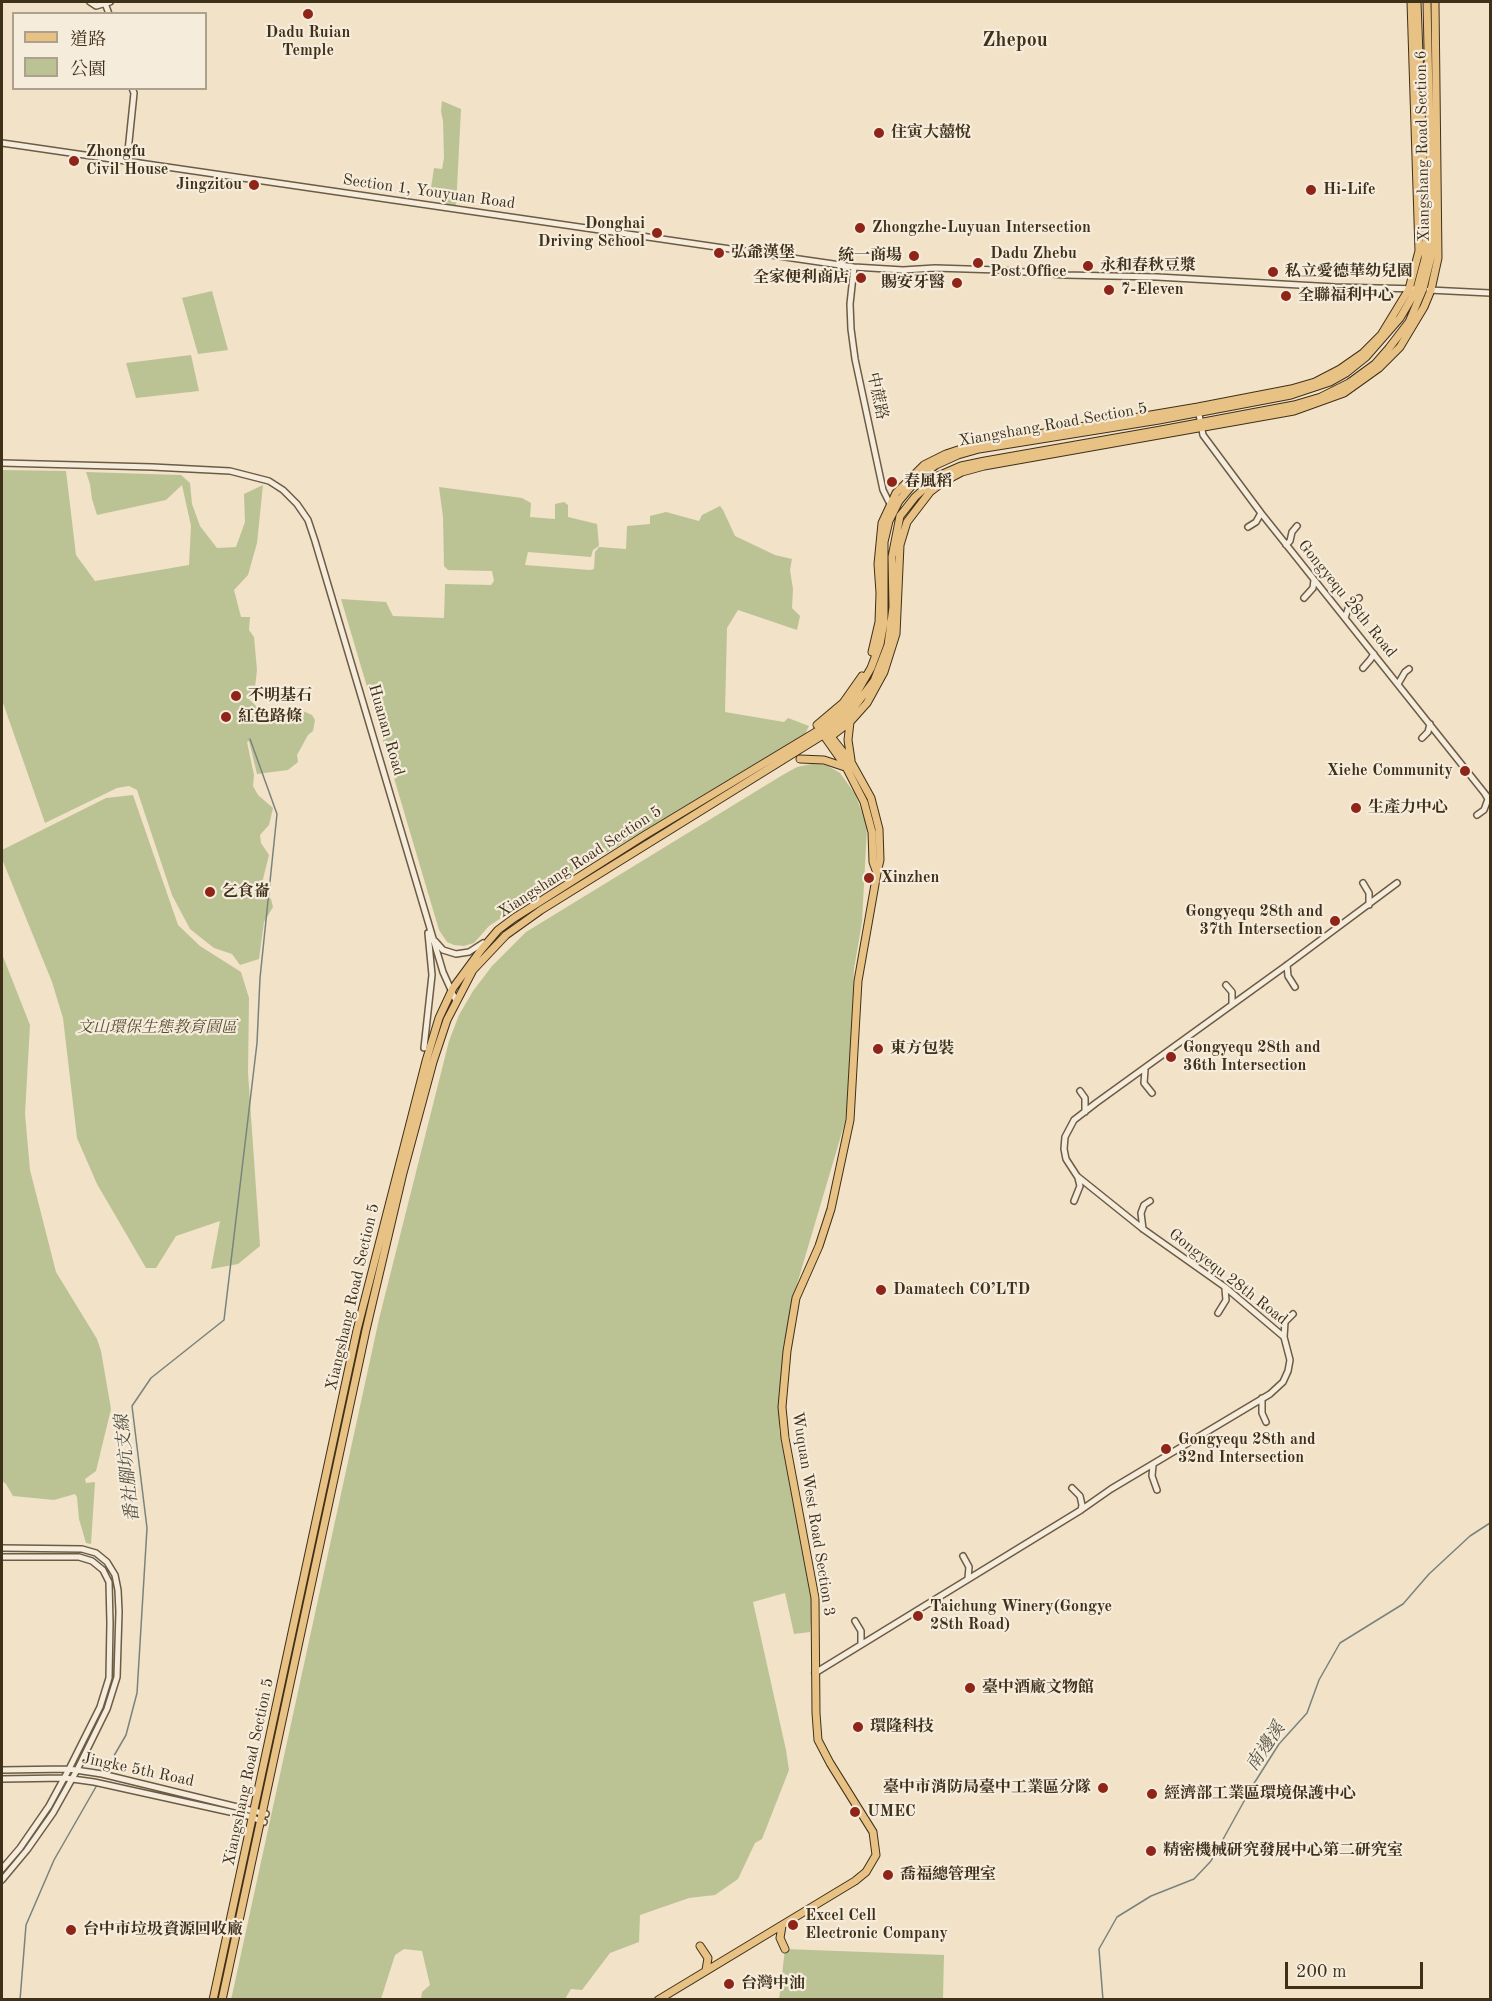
<!DOCTYPE html>
<html>
<head>
<meta charset="utf-8">
<style>
  body { margin:0 }
  #map { position:relative; width:1492px; height:2001px; overflow:hidden; background:#f1e2c8; font-family:"Old Standard TT","Noto Serif TC",serif }
  canvas { display:block }
  .frame { position:absolute; inset:0; border:3px solid #3f301a; pointer-events:none }
  .legend { position:absolute; left:12px; top:12px; width:195px; height:78px; box-sizing:border-box; background:#f6ecdb; border:2px solid #ada18e; margin:0; padding:8px 10px; list-style:none; font-size:18px; color:#3f301a }
  .legend li { display:flex; align-items:center; gap:12px; height:30px }
  .legend b { width:30px; border:2px solid #ada18e }
  .scale { position:absolute; left:1285px; top:1962px; width:138px; height:27px; box-sizing:border-box; border:3px solid #3f301a; border-top:0; padding-left:8px; font-size:18px; line-height:21px; white-space:nowrap; color:#3f301a; -webkit-text-stroke:4px #f6ecdb; paint-order:stroke }
</style>
</head>
<body>
<div id="map">
<canvas width="1492" height="2001"></canvas>
<div class="frame"></div>
<ul class="legend">
<li><b style="height:8px;background:#e8c184"></b>道路</li>
<li><b style="height:16px;background:#bbc395"></b>公園</li>
</ul>
<div class="scale">200 m</div>
</div>
<script>
const ctx = document.querySelector('canvas').getContext('2d');
ctx.lineJoin = 'round';
function fillPath(path, color) { ctx.fillStyle = color; ctx.fill(path, 'evenodd'); }
const poly = rows => new Path2D(rows.map(r => 'M' + r).join(''));
function trace(path, color, width, dash) { ctx.strokeStyle = color; ctx.lineWidth = width; ctx.lineCap = dash ? 'butt' : 'round'; ctx.setLineDash(dash || []); ctx.stroke(path); }
function label(font, color, halo, rows, align = 'center') {
  ctx.font = font + ' "Old Standard TT","Noto Serif TC",serif'; ctx.lineWidth = 4.5; ctx.setLineDash([]); ctx.textBaseline = 'middle'; ctx.strokeStyle = halo; ctx.fillStyle = color; for (const [text, x, y, turn = 0] of rows) {
    ctx.save(); ctx.translate(x, y); ctx.rotate((+turn || 0) * Math.PI / 180); ctx.textAlign = isNaN(turn) ? turn : align; if (halo) ctx.strokeText(text, 0, 0); ctx.fillText(text, 0, 0); ctx.restore();
  }
}
const green = poly([
  [442,101,461,109,456,208,444,207,441,191,431,188,434,168,442,169,444,158,443,121,441,111],
  [212,291,228,350,198,354,182,298],
  [191,355,199,391,136,398,126,363],
  [2,470,66,471,76,555,95,581,189,565,191,526,182,485,166,500,97,515,92,499,90,484,86,472,181,475,190,483,192,504,200,526,217,548,236,547,245,522,244,494,263,485,257,543,248,575,234,590,241,617,250,617,249,630,254,637,257,670,254,696,248,698,268,718,296,708,312,715,315,720,313,731,308,735,297,755,298,762,288,770,257,774,249,741,247,742,254,775,253,786,258,795,273,808,269,825,260,835,261,843,269,855,261,887,263,893,271,899,273,907,264,922,259,959,240,965,232,954,214,948,190,929,172,895,137,790,129,786,117,788,45,823,2,700],
  [439,487,522,498,531,503,530,517,555,519,555,504,564,502,568,505,568,517,597,524,599,546,593,550,591,557,528,552,525,565,590,570,594,569,595,552,599,547,626,549,627,526,650,524,650,516,666,512,699,521,702,515,720,506,723,510,735,536,775,555,792,559,790,570,793,589,792,608,800,616,797,630,738,610,727,628,725,712,784,722,788,718,809,726,805,734,536,895,489,926,474,943,464,946,454,945,447,942,439,930,341,599,386,602,393,616,444,618,445,584,491,585,494,581,492,571,448,570,444,566,443,517],
  [816,763,828,766,840,773,855,794,865,820,867,827,862,922,854,969,849,1094,845,1122,795,1291,783,1348,779,1430,813,1599,810,1632,794,1634,785,1593,753,1602,786,1750,789,1770,762,1839,755,1843,738,1879,715,1895,689,1898,640,1915,639,1942,610,1953,582,1990,571,1989,565,1999,421,1999,422,1992,430,1985,422,1951,404,1949,395,1955,381,1999,231,2000,379,1319,449,1041,459,1015,473,991,492,966,526,932,781,776,797,767],
  [133,795,178,925,200,946,241,972,249,998,248,1073,260,1246,238,1264,211,1269,220,1221,176,1236,156,1268,146,1268,97,1184,77,1138,63,1018,52,982,2,859,2,850,106,798],
  [2,954,30,1025,25,1114,30,1170,56,1272,97,1339,101,1351,111,1409,96,1471,85,1479,86,1483,95,1482,91,1544,86,1543,79,1519,77,1497,75,1494,54,1500,13,1496,6,1484,2,1481],
  [785,1949,944,1955,943,1999,779,2000]
]);
const stream = poly([
  [104,1773,126,1735,137,1693,147,1528,132,1406,151,1378,224,1320,257,1043,260,978,277,814,250,739],
  [20,2000,26,1925,54,1860,97,1785],
  [1103,2000,1099,1949,1117,1917,1151,1896,1194,1879,1211,1861,1253,1785,1279,1744,1307,1713,1319,1680,1340,1643,1403,1604,1429,1574,1470,1536,1490,1523]
]);
const minor = poly([
  [90,2,96,6,110,2],
  [105,3,109,14],
  [2,143,854,267,903,270,935,268,999,270,1065,275,1157,277,1335,287,1420,289],
  [127,161,134,93,132,88],
  [854,267,850,304,851,329,855,359,883,490,891,506],
  [1429,290,1490,293],
  [1198,409,1203,435,1261,513,1490,800],
  [2,463,152,467,230,471,269,481,283,490,297,504,308,520,315,541,443,972,456,1001],
  [1248,527,1256,522,1261,513],
  [1286,545,1290,541,1292,532,1297,526],
  [1304,598,1313,588,1314,580],
  [1345,618,1350,603,1359,598],
  [1363,668,1370,660,1374,654,1372,652],
  [1398,684,1405,672,1409,669],
  [1422,738,1428,732,1430,724],
  [1477,815,1484,810,1488,799,1485,794],
  [1363,883,1369,893,1369,905],
  [435,941,443,950,456,954,469,952,483,943],
  [1287,965,1288,976,1295,987],
  [1226,985,1232,992,1232,1004],
  [424,1048,432,975,428,933],
  [1145,1070,1144,1083,1152,1093],
  [1080,1091,1085,1098,1085,1112],
  [1074,1201,1080,1186,1078,1178],
  [1143,1229,1141,1213,1144,1205,1150,1201],
  [1218,1313,1226,1300,1225,1289],
  [1284,1337,1285,1322,1293,1314],
  [1262,1398,1262,1413,1266,1422],
  [1153,1465,1152,1476,1157,1490],
  [1072,1488,1080,1496,1082,1505,1081,1510],
  [2,1548,82,1549,96,1553,107,1562,115,1575,118,1590,119,1612,117,1677,107,1709,77,1770,53,1813,27,1850,2,1880],
  [963,1556,969,1567,968,1578],
  [2,1557,79,1557,92,1561,103,1570,109,1582,110,1623,109,1678,100,1707,69,1769,49,1806,20,1848,2,1869],
  [855,1621,861,1631,861,1643],
  [815,1673,1081,1510,1111,1489,1270,1394,1283,1382,1288,1371,1290,1360,1284,1337,1225,1287,1143,1229,1077,1176,1066,1159,1064,1149,1065,1137,1074,1120,1096,1103,1287,965,1397,883],
  [2,1770,69,1769,102,1774,266,1814],
  [2,1779,65,1778,94,1782,248,1816,264,1822]
]);
const major = poly([
  [872,652,879,622,880,593,878,564,882,523,896,493,924,465,946,454,973,445,1198,407,1291,389,1315,382,1340,369,1363,353,1381,335,1409,289,1419,251,1411,2],
  [850,722,848,740,851,760],
  [817,725,843,703,862,676],
  [822,733,846,767,864,802,872,832,873,862,877,873],
  [829,738,850,722,867,703,884,672,896,634,900,545,907,522,930,492,943,482,962,472,984,466,1294,411,1344,393,1379,368,1400,347,1424,307,1431,290,1438,258,1435,2],
  [800,759,824,760,845,767],
  [782,1926,780,1938,785,1949],
  [700,1946,708,1958,706,1970],
  [213,2000,357,1330,426,1061,439,1018,453,988,481,950,498,930,514,918,645,835,819,730,850,704,871,668,880,644,884,622,884,542,889,521,899,501,919,477,936,465,958,455,979,449,1159,420,1291,395,1330,382,1346,373,1366,357,1400,318,1417,289,1425,259,1426,239,1417,2],
  [222,2000,366,1330,403,1173,433,1062,447,1020,473,970,506,935,541,910,823,735,848,715,874,681,888,645,893,607,892,557,900,516,915,497,938,476,961,466,985,461,1161,430,1294,405,1321,397,1349,383,1375,364,1389,348,1409,322,1423,289,1431,257,1432,239,1427,2],
  [658,2000,855,1881,866,1872,876,1855,873,1832,830,1763,818,1740,816,1713,815,1598,785,1438,782,1407,787,1351,796,1298,819,1246,831,1209,850,1120,858,981,877,873,880,860,879,829,871,798,851,762,820,723]
]);
const markers = [
  [308,14,6,"#8f2418"],
  [879,133,6,"#8f2418"],
  [74,161,6,"#8f2418"],
  [254,185,6,"#8f2418"],
  [1311,190,6,"#8f2418"],
  [860,228,6,"#8f2418"],
  [657,233,6,"#8f2418"],
  [719,253,6,"#8f2418"],
  [914,256,6,"#8f2418"],
  [978,263,6,"#8f2418"],
  [1088,266,6,"#8f2418"],
  [1273,272,6,"#8f2418"],
  [861,278,6,"#8f2418"],
  [957,283,6,"#8f2418"],
  [1109,290,6,"#8f2418"],
  [1286,296,6,"#8f2418"],
  [892,482,6,"#8f2418"],
  [236,696,6,"#8f2418"],
  [226,717,6,"#8f2418"],
  [1465,771,6,"#8f2418"],
  [1356,808,6,"#8f2418"],
  [869,878,6,"#8f2418"],
  [210,892,6,"#8f2418"],
  [1335,921,6,"#8f2418"],
  [878,1049,6,"#8f2418"],
  [1171,1057,6,"#8f2418"],
  [881,1290,6,"#8f2418"],
  [1166,1449,6,"#8f2418"],
  [918,1616,6,"#8f2418"],
  [970,1688,6,"#8f2418"],
  [858,1727,6,"#8f2418"],
  [1103,1788,6,"#8f2418"],
  [1152,1794,6,"#8f2418"],
  [855,1812,6,"#8f2418"],
  [1151,1851,6,"#8f2418"],
  [888,1875,6,"#8f2418"],
  [793,1925,6,"#8f2418"],
  [71,1930,6,"#8f2418"],
  [729,1984,6,"#8f2418"]
];
const poiNames = [
  ["Dadu Ruian",308,33,"center"],
  ["Temple",308,51,"center"],
  ["住寅大囍悅",891,133],
  ["Zhongfu",86,152],
  ["Civil House",86,170],
  ["Jingzitou",242,185,"right"],
  ["Hi-Life",1323,190],
  ["Donghai",645,224,"right"],
  ["Driving School",645,242,"right"],
  ["Zhongzhe-Luyuan Intersection",872,228],
  ["弘爺漢堡",731,253],
  ["Dadu Zhebu",990,254],
  ["Post Office",990,272],
  ["統一商場",902,256,"right"],
  ["永和春秋豆漿",1100,266],
  ["私立愛德華幼兒園",1285,272],
  ["全家便利商店",849,278,"right"],
  ["賜安牙醫",945,283,"right"],
  ["7-Eleven",1121,290],
  ["全聯福利中心",1298,296],
  ["春風稻",904,482],
  ["不明基石",248,696],
  ["紅色路條",238,717],
  ["Xiehe Community",1453,771,"right"],
  ["生產力中心",1368,808],
  ["Xinzhen",881,878],
  ["乞食崙",222,892],
  ["Gongyequ 28th and",1323,912,"right"],
  ["37th Intersection",1323,930,"right"],
  ["Gongyequ 28th and",1183,1048],
  ["36th Intersection",1183,1066],
  ["東方包裝",890,1049],
  ["Damatech CO’LTD",893,1290],
  ["Gongyequ 28th and",1178,1440],
  ["32nd Intersection",1178,1458],
  ["Taichung Winery(Gongye",930,1607],
  ["28th Road)",930,1625],
  ["臺中酒廠文物館",982,1688],
  ["環隆科技",870,1727],
  ["臺中市消防局臺中工業區分隊",1091,1788,"right"],
  ["經濟部工業區環境保護中心",1164,1794],
  ["UMEC",867,1812],
  ["精密機械研究發展中心第二研究室",1163,1851],
  ["喬福總管理室",900,1875],
  ["Excel Cell",805,1916],
  ["Electronic Company",805,1934],
  ["台中市垃圾資源回收廠",83,1930],
  ["台灣中油",741,1984]
];
const streetNames = [
  ["Xiangshang Road Section 6",1423,146,-91],
  ["Section 1, Youyuan Road",429,192,8],
  ["中蔗路",877,396,78],
  ["Xiangshang Road Section 5",1053,425,-10],
  ["Gongyequ 28th Road",1347,599,51],
  ["Huanan Road",386,730,74],
  ["Xiangshang Road Section 5",580,862,-33],
  ["Gongyequ 28th Road",1228,1277,38],
  ["Xiangshang Road Section 5",353,1297,-77],
  ["Wuquan West Road Section 3",813,1514,81],
  ["Jingke 5th Road",138,1770,12],
  ["Xiangshang Road Section 5",249,1772,-78]
];
const parkNames = [
  ["文山環保生態教育園區",157,1028]
];
const waterNames = [
  ["番社腳坑支線",128,1468,-96],
  ["南邊溪",1266,1747,-56]
];
const quarterNames = [
  ["Zhepou",1015,41]
];
fillPath(green, '#bbc395');
trace(stream, '#79837e', 1.5);
trace(minor, '#6c5c46', 8);
trace(major, '#3f301a', 9);
trace(minor, '#f6ecdb', 5);
trace(major, '#e8c184', 7);
for (const [x, y, r, color] of markers) { const dot = new Path2D(); dot.arc(x, y, r, 0, 2 * Math.PI); ctx.fillStyle = color; ctx.fill(dot); trace(dot, '#f6ecdb', 2); }
label('bold 16px', '#3f301a', '#f6ecdb', poiNames, 'left');
label('16px', '#3f301a', '#f6ecdb', streetNames);
label('italic 16px', '#584d33', '#f6ecdb', parkNames);
label('italic 18px', '#575344', '#f6ecdb', waterNames);
label('bold 20px', '#3f301a', '#f6ecdb', quarterNames);
</script>
</body>
</html>
